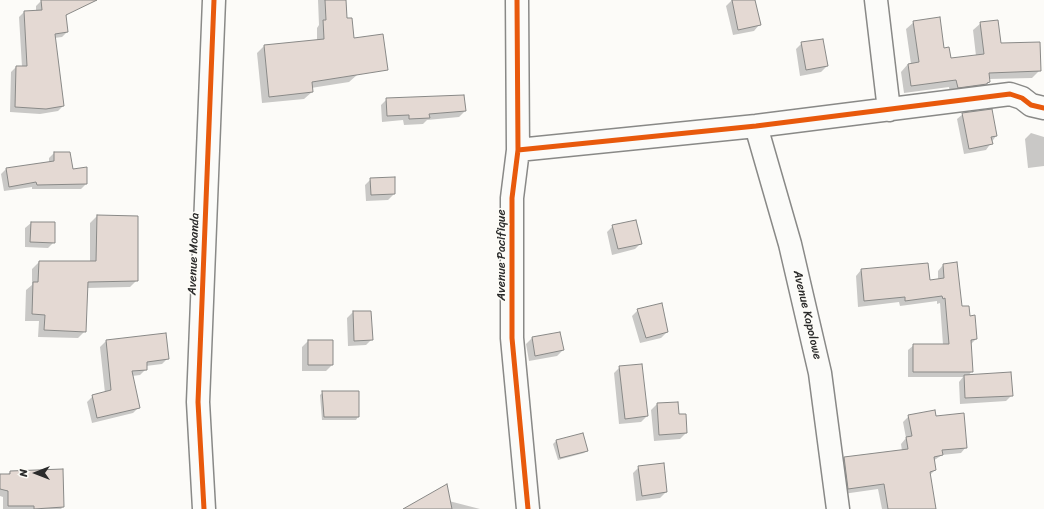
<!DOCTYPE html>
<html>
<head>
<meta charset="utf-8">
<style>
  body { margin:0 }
  #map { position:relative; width:1044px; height:509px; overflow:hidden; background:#fcfbf8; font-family:Sriracha,sans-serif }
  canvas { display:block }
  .north { position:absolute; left:16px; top:453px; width:40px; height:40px; -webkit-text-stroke:3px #fdfcf7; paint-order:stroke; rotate:270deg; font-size:11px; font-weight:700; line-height:16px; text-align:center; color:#2b2b2b }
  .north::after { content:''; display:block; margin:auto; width:14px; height:18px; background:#2b2b2b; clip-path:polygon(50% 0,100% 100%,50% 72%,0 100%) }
</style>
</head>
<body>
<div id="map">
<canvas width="1044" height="509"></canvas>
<div class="north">N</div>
</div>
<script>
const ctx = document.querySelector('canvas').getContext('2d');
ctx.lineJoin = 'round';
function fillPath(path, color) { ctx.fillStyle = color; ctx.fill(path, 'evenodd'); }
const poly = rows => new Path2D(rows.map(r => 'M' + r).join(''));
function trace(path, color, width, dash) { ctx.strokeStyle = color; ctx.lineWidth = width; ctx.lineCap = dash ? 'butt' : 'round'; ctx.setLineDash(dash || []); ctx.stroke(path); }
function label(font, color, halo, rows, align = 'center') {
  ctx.font = font + ' Sriracha,sans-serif'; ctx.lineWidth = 3; ctx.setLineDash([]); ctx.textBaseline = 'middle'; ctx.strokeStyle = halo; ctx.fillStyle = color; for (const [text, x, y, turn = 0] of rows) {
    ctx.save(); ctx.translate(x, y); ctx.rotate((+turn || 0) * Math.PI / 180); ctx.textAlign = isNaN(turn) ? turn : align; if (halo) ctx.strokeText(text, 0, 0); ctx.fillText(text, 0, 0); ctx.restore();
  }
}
const shadow = poly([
  [70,0,71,11,65,17,67,32,62,37,54,38,63,106,58,111,40,114,10,112,11,72,16,67,22,67,19,17,24,12,36,11,36,6,41,1],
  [318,0,345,0,346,19,357,75,349,82,311,88,312,92,304,99,262,103,257,53,264,46,317,41,317,28,319,25],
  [732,0,754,0,759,25,754,31,733,35,726,6],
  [914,22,943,49,950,59,976,56,973,30,981,23,1000,44,1040,70,1032,78,989,79,989,82,982,89,950,95,949,87,904,93,901,72,908,64,911,64,906,29],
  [802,43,827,66,821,72,800,76,796,49],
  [387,99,465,111,459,117,427,120,423,124,404,125,403,120,382,122,381,105],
  [963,114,996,136,986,150,964,154,957,119],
  [1031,133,1044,137,1044,166,1028,168,1025,139],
  [54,153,86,184,81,189,32,189,32,187,4,191,1,174,6,169,49,162,49,158],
  [371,179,394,194,388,200,366,201,365,185],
  [97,216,137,280,130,287,87,288,85,331,78,338,38,337,39,321,25,321,26,290,32,285,32,269,39,262,90,262,90,223],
  [31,223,54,223,54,242,48,248,25,247,25,228],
  [613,226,641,243,635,249,612,255,607,232],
  [943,265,962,308,969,317,976,339,970,345,972,371,968,376,1012,395,1006,401,960,404,959,382,963,377,908,377,908,350,914,345,943,345,940,303,937,304,937,301,900,306,899,302,858,307,856,276,861,270,929,281,938,280,938,271],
  [638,310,667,332,661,338,640,343,632,316],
  [353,312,370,312,372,339,366,345,348,346,347,318],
  [532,338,563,350,557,356,529,361,526,344],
  [106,341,168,358,162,364,146,366,146,369,140,375,132,376,139,407,133,413,92,423,87,402,93,396,105,393,100,347],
  [308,341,332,341,332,365,326,371,302,371,302,347],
  [620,367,647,416,641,422,619,424,614,373],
  [323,392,358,417,356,420,322,420,320,395],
  [657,404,678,415,686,433,680,439,654,441,651,410],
  [909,416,935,417,966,447,961,453,942,455,933,461,935,470,929,476,933,509,882,509,878,489,843,494,839,464,844,458,902,451,901,444,906,438,903,422],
  [582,434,587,450,584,453,558,460,553,444,556,441],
  [663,464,666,492,660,498,636,501,633,473,639,467],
  [10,472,63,507,61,509,3,509,3,497,0,496,0,475,7,475],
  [449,501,480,509,420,509]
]);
const building = poly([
  [41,0,97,0,66,15,68,32,55,34,64,106,46,109,15,107,16,66,27,66,24,11,42,10,41,0],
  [325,0,346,0,347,18,352,18,354,38,383,34,388,70,312,82,313,92,269,97,264,45,324,39,323,20,326,20,325,0],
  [732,0,755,0,761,25,738,30,732,0],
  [940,17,944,48,949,47,951,58,984,54,980,22,998,20,1001,43,1040,42,1041,71,989,73,990,82,987,83,987,84,958,88,956,80,911,86,908,64,919,62,913,21,940,17],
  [823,39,828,66,806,70,801,42,823,39],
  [464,95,466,111,429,114,430,118,409,119,409,115,387,116,386,98,464,95],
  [992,109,997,136,991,137,993,144,969,149,962,113,992,109],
  [54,152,70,152,73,169,87,167,87,184,37,185,36,182,9,187,6,168,54,161,54,152],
  [395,177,395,194,371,195,370,178,395,177],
  [97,215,138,216,138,281,88,282,86,332,44,330,45,315,32,314,33,282,38,282,39,261,96,261,97,215],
  [636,220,642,244,618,249,612,225,636,220],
  [31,222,55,222,55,243,30,242,31,222],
  [957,262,962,306,969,306,970,316,975,315,977,339,971,340,973,372,913,372,913,344,949,344,945,298,943,299,942,296,905,301,905,297,864,301,861,269,928,263,930,280,944,278,943,264,957,262],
  [662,303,668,332,646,338,637,309,662,303],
  [353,311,371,311,373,340,354,341,353,311],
  [560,332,564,350,535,356,532,337,560,332],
  [166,333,169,359,147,362,147,370,132,371,140,408,97,418,92,395,111,390,106,340,166,333],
  [308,340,333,340,333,365,308,365,308,340],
  [642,364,648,416,625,419,619,366,642,364],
  [1011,372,1013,396,965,398,964,375,1011,372],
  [322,391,359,391,359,417,324,417,322,391],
  [678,402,679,414,686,414,687,433,659,435,657,403,678,402],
  [935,410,936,416,964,413,967,448,942,450,943,455,934,457,936,470,930,472,936,509,888,509,884,484,848,489,844,457,908,449,906,437,912,436,908,415,935,410],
  [583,433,588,451,560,458,556,440,583,433],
  [664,463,667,492,642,496,638,466,664,463],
  [63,469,64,507,34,509,34,506,8,506,8,491,0,489,0,474,10,474,10,471,63,469],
  [447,484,452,509,403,509,447,484]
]);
const minor = poly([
  [517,0,518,150,512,198,512,338,528,509],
  [876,0,889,110],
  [756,126,790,244,820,373,838,509],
  [518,150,756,126,1010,94,1022,98,1031,105,1044,108],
  [204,509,198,402,214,0]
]);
const cycleway = poly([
  [517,0,518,150,512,198,512,338,528,509],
  [518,150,756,126,1010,94,1022,98,1031,105,1044,108],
  [204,509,198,402,214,0]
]);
const streetNames = [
  ["Avenue Moanda",194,254,-88],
  ["Avenue Pacifique",502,255,-90],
  ["Avenue Kapolowe",807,315,77]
];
fillPath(shadow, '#0003');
fillPath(building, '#e4d9d3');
trace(building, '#898987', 1);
trace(minor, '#898987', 25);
trace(minor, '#fbfbf9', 22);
trace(cycleway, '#e8590c', 5);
label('12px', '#2b2b2b', '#fdfcf7', streetNames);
</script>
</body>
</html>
